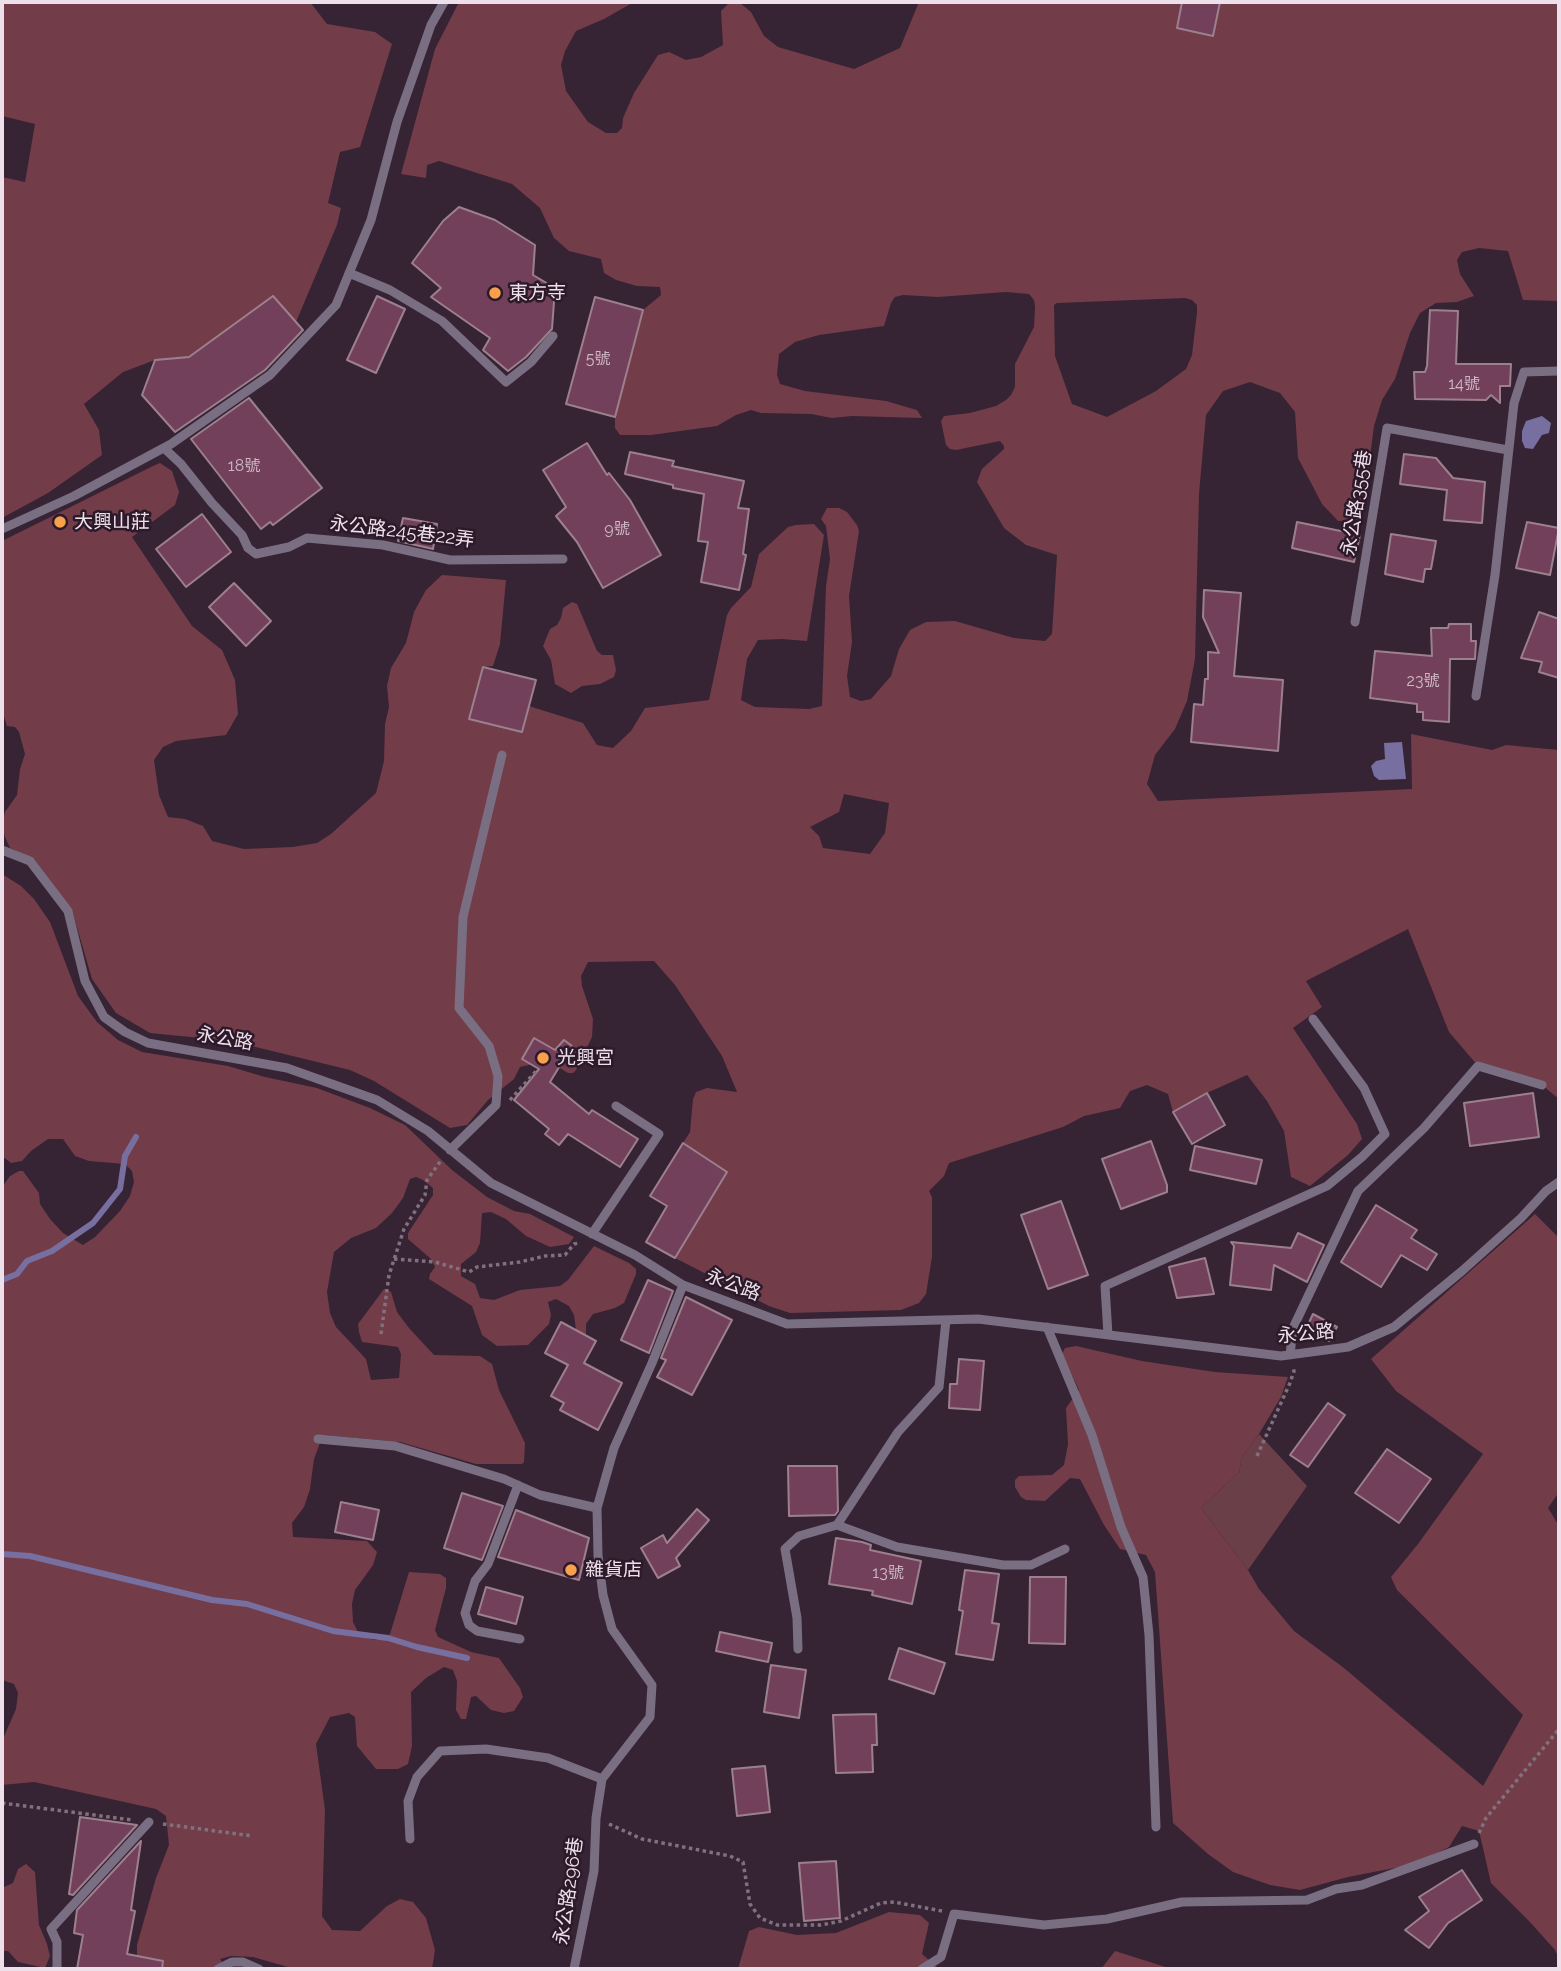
<!DOCTYPE html>
<html>
<head>
<meta charset="utf-8">
<style>
  body { margin:0 }
  #map { position:relative; width:1561px; height:1971px; overflow:hidden; background:#362334; font-family:Raleway,sans-serif }
  canvas { display:block }
  .frame { position:absolute; inset:0; border:4px solid #ede0eb; pointer-events:none }
</style>
</head>
<body>
<div id="map">
<canvas width="1561" height="1971"></canvas>
<div class="frame"></div>
</div>
<script>
const ctx = document.querySelector('canvas').getContext('2d');
ctx.lineJoin = 'round';
function fillPath(path, color) { ctx.fillStyle = color; ctx.fill(path, 'evenodd'); }
const poly = rows => new Path2D(rows.map(r => 'M' + r).join(''));
function trace(path, color, width, dash) { ctx.strokeStyle = color; ctx.lineWidth = width; ctx.lineCap = dash ? 'butt' : 'round'; ctx.setLineDash(dash || []); ctx.stroke(path); }
function label(font, color, halo, rows, align = 'center') {
  ctx.font = font + ' Raleway,"Noto Sans TC",sans-serif'; ctx.lineWidth = 5; ctx.setLineDash([]); ctx.textBaseline = 'middle'; ctx.strokeStyle = halo; ctx.fillStyle = color; for (const [text, x, y, turn = 0] of rows) {
    ctx.save(); ctx.translate(x, y); ctx.rotate((+turn || 0) * Math.PI / 180); ctx.textAlign = isNaN(turn) ? turn : align; if (halo) ctx.strokeText(text, 0, 0); ctx.fillText(text, 0, 0); ctx.restore();
  }
}
const green = poly([
  [1259,1434,1307,1486,1248,1570,1201,1508,1239,1472,1242,1457]
]);
const forest = poly([
  [2,2,310,2,327,24,375,32,392,44,360,147,340,152,328,203,341,208,337,225,296,322,273,296,189,357,155,360,123,372,84,404,99,430,102,455,48,493,2,518,2,177,25,182,35,124,2,116],
  [459,2,634,2,604,19,576,31,565,51,561,65,566,91,588,122,606,133,617,133,622,128,623,118,634,93,658,55,669,52,686,60,701,57,723,45,721,11,728,4,740,3,751,12,764,36,778,47,854,69,900,48,919,2,1559,2,1559,301,1523,300,1508,251,1479,248,1462,252,1457,260,1460,274,1474,296,1457,302,1436,303,1420,313,1410,333,1395,379,1382,400,1374,426,1362,520,1338,521,1322,504,1298,458,1295,412,1280,393,1250,382,1223,391,1206,415,1199,494,1195,659,1187,701,1175,729,1155,755,1147,784,1158,801,1412,789,1411,734,1492,750,1506,745,1559,750,1559,1099,1542,1085,1478,1066,1449,1032,1408,929,1306,981,1322,1007,1293,1028,1357,1124,1362,1139,1348,1155,1310,1186,1291,1177,1284,1131,1267,1101,1247,1075,1207,1093,1173,1112,1168,1094,1147,1085,1130,1091,1120,1108,1084,1116,1063,1127,949,1163,944,1176,929,1191,932,1197,932,1257,926,1294,919,1303,901,1310,790,1313,769,1306,675,1258,727,1172,683,1143,690,1132,693,1099,696,1092,707,1088,737,1092,722,1056,675,985,654,961,588,962,581,976,582,986,593,1019,592,1037,576,1070,573,1073,568,1073,548,1061,520,1067,514,1079,488,1100,467,1125,450,1128,374,1081,350,1070,231,1041,150,1033,116,1013,92,979,72,910,35,860,10,848,5,837,2,825,5,812,17,795,20,769,25,754,19,732,15,727,7,726,2,710,2,541,153,466,160,463,172,471,179,492,175,505,132,537,192,626,222,650,235,680,238,714,226,735,176,741,163,747,154,760,159,795,168,817,185,819,203,826,212,841,244,849,293,847,317,843,331,834,376,793,384,761,385,724,389,707,387,686,391,668,406,643,414,612,426,590,442,575,506,580,500,644,493,666,483,667,470,719,522,732,529,706,583,723,597,745,613,748,631,731,645,708,709,700,727,615,731,608,751,587,759,554,788,527,796,525,814,524,824,535,807,641,782,639,758,640,747,659,741,700,755,707,809,709,822,706,826,586,830,559,826,526,821,519,827,508,839,508,847,512,857,525,859,531,849,596,852,642,847,676,850,697,861,701,871,699,891,676,899,649,910,630,926,622,955,621,1014,638,1045,641,1052,634,1057,555,1026,545,1004,528,977,482,982,469,1004,449,1004,446,1000,441,956,450,950,449,946,445,941,421,944,416,970,413,996,406,1006,400,1011,395,1015,387,1015,364,1034,327,1035,307,1034,300,1029,294,1006,292,938,297,903,295,895,297,891,303,884,326,819,335,795,342,779,354,777,375,780,384,805,391,886,401,917,410,922,418,852,416,832,418,811,414,761,413,751,410,736,415,717,426,651,435,620,435,615,428,615,417,643,310,661,295,660,287,637,286,616,280,604,273,601,259,569,251,554,238,540,208,512,184,439,161,427,165,426,178,401,174,435,49],
  [1185,298,1192,300,1197,305,1197,312,1192,355,1186,369,1156,391,1107,417,1072,404,1055,356,1054,305,1057,303],
  [844,794,889,803,885,833,870,854,823,848,819,836,810,827,839,812],
  [572,602,577,604,597,651,602,655,613,655,616,670,614,677,600,684,582,686,571,693,555,684,551,660,543,646,550,629,557,625,561,618,563,608],
  [2,874,21,886,34,899,50,922,78,996,97,1022,118,1040,142,1052,228,1066,265,1077,317,1088,370,1108,405,1125,452,1170,487,1197,514,1211,530,1214,574,1237,569,1244,550,1247,526,1236,506,1219,491,1212,482,1213,480,1243,476,1252,461,1264,461,1276,475,1284,480,1298,494,1300,520,1290,560,1286,568,1280,594,1246,629,1263,636,1269,636,1274,624,1303,615,1308,593,1314,586,1324,586,1335,576,1330,574,1315,569,1306,556,1299,548,1302,551,1315,549,1324,528,1345,497,1346,482,1335,472,1306,429,1279,430,1274,435,1267,431,1259,408,1239,408,1233,433,1195,433,1188,423,1180,416,1177,410,1179,403,1198,392,1213,376,1228,351,1238,334,1252,327,1292,330,1313,336,1327,366,1359,371,1380,399,1378,401,1354,398,1347,362,1342,359,1332,358,1324,384,1289,391,1292,397,1312,409,1328,434,1355,480,1356,492,1364,499,1390,525,1443,524,1462,522,1464,476,1464,400,1442,323,1435,314,1459,310,1489,304,1507,292,1523,293,1537,367,1541,377,1552,373,1565,355,1590,352,1604,353,1622,360,1636,375,1640,383,1639,390,1634,409,1572,440,1574,446,1578,446,1588,435,1630,438,1637,471,1652,499,1658,520,1688,523,1697,514,1711,504,1713,491,1710,476,1696,471,1697,466,1719,461,1719,456,1710,457,1681,453,1670,444,1667,426,1678,411,1692,412,1746,408,1764,398,1769,376,1769,357,1746,355,1717,349,1713,330,1717,316,1744,325,1810,322,1916,332,1930,360,1931,387,1906,400,1899,413,1902,426,1918,435,1950,432,1969,295,1969,253,1957,231,1956,220,1959,227,1969,137,1969,137,1945,156,1878,169,1845,166,1816,156,1809,34,1782,2,1785,2,1741,16,1709,18,1693,14,1684,2,1680,2,1187,10,1176,19,1171,23,1171,39,1193,40,1204,50,1219,63,1233,83,1245,95,1237,120,1211,130,1196,134,1182,132,1171,125,1164,89,1161,75,1156,63,1139,48,1139,31,1151,22,1161,11,1163,2,1156],
  [1535,1214,1559,1238,1559,1492,1548,1508,1559,1526,1559,1959,1555,1950,1530,1922,1491,1883,1479,1831,1462,1826,1449,1847,1415,1864,1348,1877,1300,1890,1270,1885,1233,1872,1208,1854,1173,1823,1155,1572,1146,1555,1120,1549,1104,1525,1080,1479,1070,1478,1045,1501,1026,1500,1021,1497,1015,1487,1015,1480,1019,1476,1052,1475,1064,1465,1068,1444,1066,1408,1079,1390,1062,1354,1065,1348,1076,1346,1142,1361,1215,1372,1288,1377,1281,1397,1259,1434,1242,1457,1239,1472,1201,1508,1248,1570,1259,1589,1294,1631,1344,1668,1483,1786,1523,1715,1397,1590,1391,1577,1418,1544,1483,1454,1396,1391,1371,1359],
  [26,1864,35,1872,39,1925,47,1944,50,1956,45,1968,18,1962,8,1951,2,1951,2,1888,13,1883,18,1869],
  [889,1912,920,1915,929,1923,922,1954,939,1969,738,1969,749,1931,759,1927,797,1935,836,1933],
  [1115,1951,1172,1969,1101,1969]
]);
const water = poly([
  [1542,416,1551,423,1549,433,1542,435,1533,449,1525,448,1522,441,1522,431,1526,421],
  [1402,742,1406,779,1379,780,1374,776,1371,766,1376,761,1385,759,1384,743]
]);
const stream = poly([
  [2,1280,17,1274,27,1261,52,1251,93,1223,120,1189,125,1156,136,1137],
  [2,1554,30,1556,212,1600,247,1604,333,1631,388,1638,417,1647,467,1658]
]);
const building = poly([
  [1182,2,1220,2,1213,36,1177,28,1182,2],
  [459,207,495,220,535,245,533,275,555,288,552,329,526,357,508,371,483,350,490,338,431,297,441,288,412,263,443,221,459,207],
  [273,296,303,330,265,370,175,432,142,395,155,360,189,357,273,296],
  [377,296,405,309,376,373,347,360,377,296],
  [595,297,643,310,615,417,566,404,595,297],
  [1430,310,1458,311,1456,364,1511,364,1510,386,1500,386,1500,403,1491,395,1486,400,1415,399,1414,372,1425,372,1427,366,1430,310],
  [249,398,322,488,273,525,270,522,261,529,191,439,249,398],
  [587,443,607,475,609,473,630,500,661,555,603,588,577,542,556,516,566,507,543,470,587,443],
  [630,452,674,461,672,466,744,481,738,508,749,509,743,554,746,555,739,590,701,582,708,542,698,541,704,494,673,488,673,485,625,474,630,452],
  [1404,454,1436,458,1453,478,1485,482,1482,523,1444,520,1447,490,1400,484,1404,454],
  [202,514,231,552,186,587,156,549,202,514],
  [403,518,437,524,433,549,398,541,403,518],
  [1297,522,1360,535,1354,562,1292,548,1297,522],
  [1527,522,1559,528,1550,575,1516,568,1527,522],
  [1391,534,1436,541,1431,569,1425,569,1423,582,1385,574,1391,534],
  [234,583,271,621,246,646,209,607,234,583],
  [1204,590,1241,593,1234,676,1283,680,1278,751,1191,742,1194,704,1203,705,1205,679,1208,679,1208,652,1219,653,1203,617,1204,590],
  [1539,612,1559,619,1559,678,1539,672,1542,662,1521,658,1539,612],
  [1449,624,1471,624,1471,641,1476,641,1475,659,1450,659,1449,722,1423,720,1423,712,1417,712,1417,704,1370,698,1375,651,1432,656,1431,628,1448,628,1449,624],
  [483,667,536,680,522,732,469,719,483,667],
  [534,1038,555,1050,564,1040,572,1046,550,1082,589,1114,592,1110,638,1139,620,1167,568,1134,559,1145,545,1134,549,1129,514,1100,539,1069,522,1059,534,1038],
  [1207,1093,1225,1125,1192,1144,1173,1112,1207,1093],
  [1533,1093,1539,1137,1470,1146,1464,1103,1533,1093],
  [1151,1141,1167,1185,1167,1192,1121,1209,1102,1159,1151,1141],
  [683,1143,727,1172,675,1258,646,1242,667,1206,650,1196,683,1143],
  [1195,1146,1262,1160,1256,1184,1190,1170,1195,1146],
  [1061,1201,1088,1275,1048,1289,1021,1215,1061,1201],
  [1376,1205,1417,1230,1411,1238,1437,1254,1427,1270,1401,1255,1381,1287,1341,1262,1376,1205],
  [1298,1233,1324,1245,1307,1282,1274,1265,1271,1290,1230,1285,1234,1246,1231,1242,1291,1248,1298,1233],
  [1205,1258,1214,1294,1177,1298,1169,1267,1205,1258],
  [648,1280,673,1291,649,1353,621,1340,648,1280],
  [686,1297,732,1320,692,1395,657,1377,666,1360,661,1358,686,1297],
  [1313,1314,1337,1327,1329,1341,1306,1329,1313,1314],
  [561,1322,596,1341,584,1363,622,1383,598,1430,560,1410,564,1403,551,1396,568,1365,545,1353,561,1322],
  [959,1359,984,1361,980,1410,949,1408,950,1384,957,1384,959,1359],
  [1328,1403,1345,1415,1308,1467,1290,1455,1328,1403],
  [1387,1449,1431,1479,1399,1523,1355,1493,1387,1449],
  [788,1466,837,1466,838,1511,835,1515,789,1516,788,1466],
  [462,1493,503,1506,482,1560,444,1548,462,1493],
  [341,1502,379,1510,373,1540,335,1532,341,1502],
  [697,1509,709,1520,676,1558,680,1566,658,1578,641,1548,663,1535,667,1543,697,1509],
  [516,1510,589,1538,579,1580,498,1557,516,1510],
  [836,1538,862,1542,871,1545,870,1550,921,1561,912,1604,872,1595,873,1591,829,1584,836,1538],
  [965,1570,999,1574,992,1623,999,1624,993,1660,956,1654,963,1611,959,1610,965,1570],
  [1030,1577,1066,1577,1065,1644,1029,1643,1030,1577],
  [486,1587,523,1597,516,1624,478,1614,486,1587],
  [720,1632,772,1643,768,1662,716,1651,720,1632],
  [899,1648,945,1663,934,1694,889,1679,899,1648],
  [771,1665,806,1670,799,1718,764,1712,771,1665],
  [876,1714,877,1745,872,1745,873,1772,836,1773,833,1715,876,1714],
  [765,1766,770,1812,737,1816,732,1769,765,1766],
  [80,1817,137,1825,73,1895,69,1894,80,1817],
  [141,1841,131,1910,135,1911,127,1954,163,1961,162,1969,77,1969,83,1935,74,1933,77,1910,141,1841],
  [836,1861,840,1918,804,1921,799,1863,836,1861],
  [1462,1870,1482,1900,1448,1923,1429,1948,1405,1930,1429,1911,1419,1897,1462,1870]
]);
const path = poly([
  [510,1100,538,1069],
  [394,1259,435,1262,469,1272,477,1267,520,1262,545,1256,565,1255,574,1244,579,1243],
  [381,1334,389,1275,404,1229,425,1195,427,1180,442,1159],
  [1257,1456,1290,1383,1294,1371,1293,1367],
  [2,1803,132,1820],
  [163,1824,253,1836],
  [609,1824,642,1839,730,1856,743,1862,750,1904,760,1918,777,1925,821,1925,841,1921,881,1903,894,1902,942,1911],
  [1479,1833,1486,1818,1559,1729]
]);
const lane = poly([
  [349,273,390,290,442,321,506,382,531,362,553,336],
  [164,448,181,464,212,503,242,535,248,548,256,554,289,547,307,538,383,545,450,560,563,559],
  [2,529,74,496,171,444,270,375,336,305,371,220,397,122,431,25,444,2],
  [1355,622,1387,428,1508,450],
  [1476,696,1495,575,1514,403,1524,372,1559,371],
  [2,850,30,861,68,911,85,981,104,1017,125,1032,148,1043,287,1068,377,1100,428,1131,491,1183,635,1255,683,1285,787,1324,978,1319,1281,1356,1348,1347,1394,1327,1462,1271,1521,1218,1546,1191,1559,1182],
  [450,1150,496,1105,498,1076,489,1046,459,1008,463,917,502,755],
  [592,1234,659,1134,616,1106],
  [946,1320,939,1387,898,1432,837,1525,897,1547,1003,1565,1031,1565,1065,1549],
  [1047,1327,1092,1435,1121,1527,1143,1577,1149,1635,1156,1827],
  [1108,1335,1105,1286,1327,1186,1362,1157,1385,1134,1364,1088,1313,1019],
  [1290,1355,1293,1328,1358,1191,1424,1128,1478,1066,1542,1085],
  [318,1439,395,1446,504,1479,540,1495,597,1508],
  [518,1485,488,1564,475,1581,465,1613,469,1625,477,1631,520,1639],
  [798,1649,797,1618,785,1549,799,1536,837,1525],
  [602,1779,650,1717,652,1685,612,1629,603,1595,598,1555,597,1508,614,1448,652,1363,683,1285],
  [410,1839,408,1801,417,1777,440,1751,486,1749,548,1758,602,1779,596,1818,594,1871,574,1969],
  [57,1969,57,1942,51,1929,149,1822],
  [218,1969,232,1962,243,1962,259,1969],
  [922,1969,941,1957,954,1914,1044,1925,1107,1919,1182,1902,1307,1900,1336,1889,1362,1885,1474,1844]
]);
const markers = [
  [495,293,7,"#f8a04b"],
  [60,522,7,"#f8a04b"],
  [543,1058,7,"#f8a04b"],
  [571,1570,7,"#f8a04b"]
];
const numberNames = [
  ["5號",598,359],
  ["14號",1464,384],
  ["18號",244,466],
  ["9號",617,529],
  ["23號",1423,681],
  ["13號",888,1573]
];
const poiNames = [
  ["東方寺",509,293],
  ["大興山莊",74,522],
  ["光興宮",557,1058],
  ["雜貨店",585,1570]
];
const streetNames = [
  ["永公路355巷",1357,503,-81],
  ["永公路245巷22弄",402,532,7],
  ["永公路",225,1039,10],
  ["永公路",733,1285,21],
  ["永公路",1306,1334,-5],
  ["永公路296巷",569,1891,-82]
];
fillPath(green, '#6a3f48');
fillPath(forest, '#733c49');
fillPath(water, '#786fa1');
trace(stream, '#786fa1', 6);
fillPath(building, '#72405a');
trace(building, '#9d808e', 2);
trace(path, '#81717f', 3.5, [3.5, 3.5]);
trace(lane, '#7a6e83', 9);
for (const [x, y, r, color] of markers) { const dot = new Path2D(); dot.arc(x, y, r, 0, 2 * Math.PI); ctx.fillStyle = color; ctx.fill(dot); trace(dot, '#2c192a', 2.5); }
label('16px', '#ceb8c7', null, numberNames);
label('19px', '#ede0eb', '#2c192a', poiNames, 'left');
label('19px', '#ede0eb', '#2c192a', streetNames);
</script>
</body>
</html>
